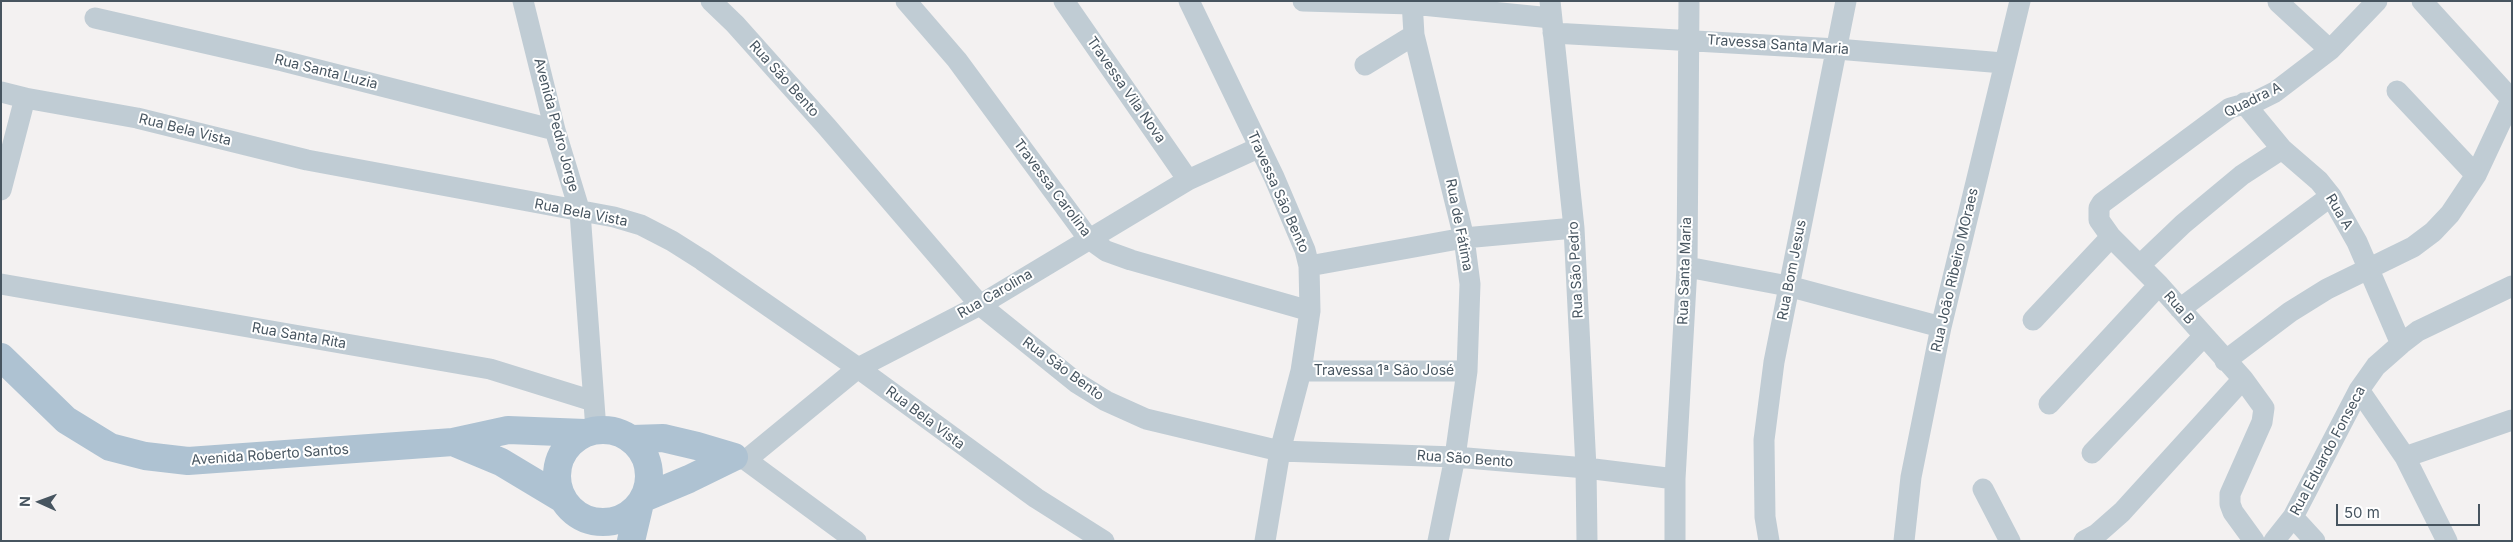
<!DOCTYPE html>
<html>
<head>
<meta charset="utf-8">
<style>
  body { margin:0 }
  #map { position:relative; width:2513px; height:542px; overflow:hidden; background:#f3f1f1; font-family:Inter,sans-serif }
  canvas { display:block }
  .frame { position:absolute; inset:0; border:2px solid #475560; pointer-events:none }
  .north { position:absolute; left:15px; top:477px; width:50px; height:50px; -webkit-text-stroke:4px #fff; paint-order:stroke; rotate:272deg; font-size:14px; font-weight:700; line-height:20px; text-align:center; color:#475560 }
  .north::after { content:''; display:block; margin:auto; width:18px; height:22px; background:#475560; clip-path:polygon(50% 0,100% 100%,50% 72%,0 100%) }
  .scale { position:absolute; left:2336px; top:504px; width:144px; height:22px; box-sizing:border-box; border:2px solid #475560; border-top:0; padding-left:6px; font-size:15px; line-height:18px; white-space:nowrap; color:#475560; -webkit-text-stroke:4px #fff; paint-order:stroke }
</style>
</head>
<body>
<div id="map">
<canvas width="2513" height="542"></canvas>
<div class="frame"></div>
<div class="north">N</div>
<div class="scale">50 m</div>
</div>
<script>
const ctx = document.querySelector('canvas').getContext('2d');
ctx.lineJoin = 'round';
const poly = rows => new Path2D(rows.map(r => 'M' + r).join(''));
function trace(path, color, width, dash) { ctx.strokeStyle = color; ctx.lineWidth = width; ctx.lineCap = dash ? 'butt' : 'round'; ctx.setLineDash(dash || []); ctx.stroke(path); }
function label(font, color, halo, rows, align = 'center') {
  ctx.font = font + ' Inter,sans-serif'; ctx.lineWidth = 4; ctx.setLineDash([]); ctx.textBaseline = 'middle'; ctx.strokeStyle = halo; ctx.fillStyle = color; for (const [text, x, y, turn = 0] of rows) {
    ctx.save(); ctx.translate(x, y); ctx.rotate((+turn || 0) * Math.PI / 180); ctx.textAlign = isNaN(turn) ? turn : align; if (halo) ctx.strokeText(text, 0, 0); ctx.fillText(text, 0, 0); ctx.restore();
  }
}
const minor = poly([
  [523,1,555,130,580,212,596,430],
  [711,1,735,24,827,127,980,305,1077,383,1106,401,1146,419,1280,451,1455,457,1586,468,1675,479],
  [906,1,957,60,1088,238,1106,251,1131,260,1310,311],
  [1064,1,1188,180],
  [1189,1,1274,177,1305,250,1309,266,1310,311,1301,371,1280,451,1265,541],
  [1303,1,1412,4,1551,18],
  [1412,1,1414,35,1464,238,1470,284,1467,371,1455,457,1438,541],
  [1550,1,1574,228,1586,468,1587,541],
  [2422,1,2511,99],
  [2278,2,2330,50],
  [95,18,283,61,555,130],
  [1553,33,1837,49,2003,63],
  [1365,65,1414,35],
  [2397,91,2476,175],
  [1,92,25,98,137,118,307,160,614,217,641,225,672,241,702,260,858,368,1036,498,1104,541],
  [2244,103,2282,149,2319,181,2331,196,2357,242,2401,344],
  [1,190,25,98],
  [2140,265,2183,224,2242,175,2282,149],
  [1309,266,1464,238,1574,228],
  [1687,267,1788,286,1941,327],
  [1,284,490,369,593,401],
  [2180,309,2331,196],
  [2033,320,2111,237],
  [2225,361,2290,312,2327,289,2413,247,2433,232,2450,214,2476,175,2512,98],
  [1301,371,1467,371],
  [2359,390,2405,457,2447,541],
  [2049,404,2159,285],
  [2092,453,2203,337],
  [734,457,746,460,856,541],
  [2405,457,2512,420],
  [746,460,858,368,980,305,1188,180,1258,148],
  [1983,489,2010,541],
  [2293,517,2315,541],
  [1675,541,1675,479,1687,267,1689,1],
  [1769,541,1765,517,1764,440,1774,362,1846,1],
  [1904,541,1911,477,1941,327,2020,1],
  [2084,541,2097,534,2122,512,2243,379],
  [2254,541,2233,512,2230,504,2230,494,2262,422,2264,408,2243,379,2159,285,2111,237,2099,220,2099,208,2102,203,2230,108,2259,100,2275,92,2330,50,2377,1],
  [2274,541,2293,517,2359,390,2376,366,2401,344,2418,331,2512,286]
]);
const major = poly([
  [1,357,66,420,110,447,145,456,188,461,453,442,508,430,585,433],
  '557 476a46 46 0 1 1 92 0a46 46 0 1 1-92 0Z',
  [632,439,663,438,697,446,734,457],
  [453,442,501,462,561,498],
  [646,497,689,479,734,457],
  [631,541,639,507]
]);
const streetNames = [
  ["Travessa Santa Maria",1778,45,4],
  ["Rua Santa Luzia",326,72,14],
  ["Rua São Bento",784,79,48],
  ["Travessa Vila Nova",1126,90,55],
  ["Quadra A",2253,100,-26],
  ["Avenida Pedro Jorge",556,125,75],
  ["Rua Bela Vista",185,130,14],
  ["Travessa Carolina",1052,188,53],
  ["Travessa São Bento",1278,192,66],
  ["Rua A",2339,212,59],
  ["Rua Bela Vista",581,213,11],
  ["Rua de Fátima",1459,225,79],
  ["Rua São Pedro",1576,270,-93],
  ["Rua Bom Jesus",1792,270,-79],
  ["Rua João Ribeiro MOraes",1955,270,-77],
  ["Rua Santa Maria",1685,271,-88],
  ["Rua Carolina",995,294,-30],
  ["Rua B",2179,308,49],
  ["Rua Santa Rita",299,336,10],
  ["Rua São Bento",1063,369,36],
  ["Travessa 1ª São José",1384,371],
  ["Rua Bela Vista",925,418,37],
  ["Rua Eduardo Fonseca",2328,451,-62],
  ["Avenida Roberto Santos",270,455,-4],
  ["Rua São Bento",1465,459,4]
];
trace(minor, '#c0ccd4', 21);
trace(major, '#aec2d2', 28);
label('14px', '#475560', '#fff', streetNames);
</script>
</body>
</html>
